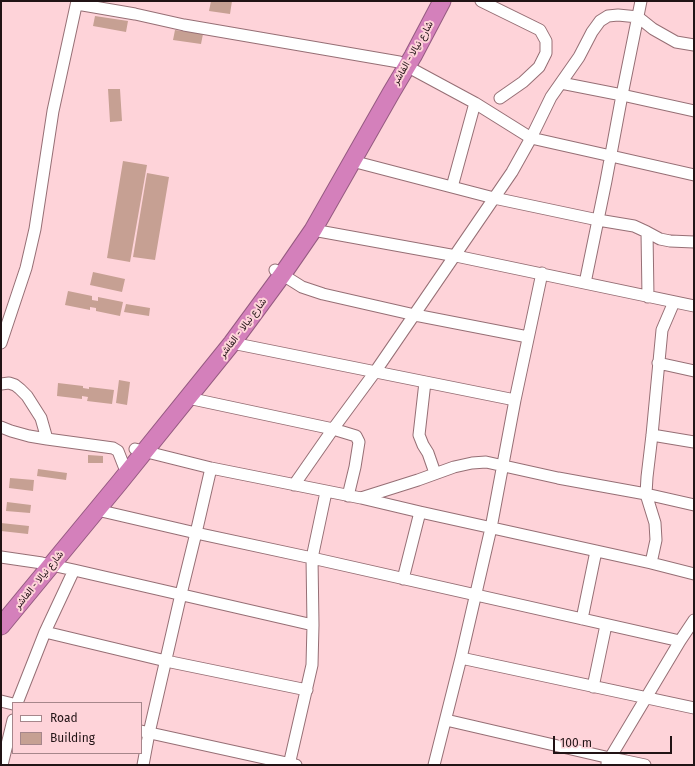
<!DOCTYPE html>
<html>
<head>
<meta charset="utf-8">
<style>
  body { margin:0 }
  #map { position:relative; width:695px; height:766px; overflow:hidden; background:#fed3d9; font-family:"Fira Sans",sans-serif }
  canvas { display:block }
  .frame { position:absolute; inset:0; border:2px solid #211315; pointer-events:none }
  .legend { position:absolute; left:12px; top:702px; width:130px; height:52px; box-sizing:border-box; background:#fed3d9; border:1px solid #a6868b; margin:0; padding:5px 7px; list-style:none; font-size:12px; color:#211315 }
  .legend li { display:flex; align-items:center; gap:8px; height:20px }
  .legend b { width:20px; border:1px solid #a6868b }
  .scale { position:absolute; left:553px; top:736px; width:119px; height:18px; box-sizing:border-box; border:2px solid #211315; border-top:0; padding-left:5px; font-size:12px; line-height:14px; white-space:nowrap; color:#211315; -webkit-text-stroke:3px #fed3d9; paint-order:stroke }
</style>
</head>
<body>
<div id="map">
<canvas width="695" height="766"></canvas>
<div class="frame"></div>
<ul class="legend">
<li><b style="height:5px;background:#fff"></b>Road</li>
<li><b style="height:11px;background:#c6a093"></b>Building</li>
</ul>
<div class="scale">100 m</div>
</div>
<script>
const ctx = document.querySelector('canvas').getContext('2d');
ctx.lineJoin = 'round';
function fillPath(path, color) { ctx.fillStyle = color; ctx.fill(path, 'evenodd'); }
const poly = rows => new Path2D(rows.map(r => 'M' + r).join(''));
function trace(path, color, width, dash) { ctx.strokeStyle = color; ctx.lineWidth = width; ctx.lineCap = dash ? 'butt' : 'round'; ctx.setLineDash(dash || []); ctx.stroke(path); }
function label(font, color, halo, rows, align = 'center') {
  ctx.font = font + ' "Fira Sans",Vazirmatn,sans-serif'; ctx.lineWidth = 4; ctx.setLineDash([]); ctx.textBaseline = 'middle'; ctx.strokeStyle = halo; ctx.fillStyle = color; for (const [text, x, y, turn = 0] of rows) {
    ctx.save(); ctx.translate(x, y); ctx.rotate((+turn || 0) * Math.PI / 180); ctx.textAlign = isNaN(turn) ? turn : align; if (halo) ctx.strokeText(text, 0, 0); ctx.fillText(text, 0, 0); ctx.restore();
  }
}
const building = poly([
  [211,1,232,1,230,14,209,11],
  [95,16,128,21,126,32,93,26],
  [175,30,203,34,201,44,173,40],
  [108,89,120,89,122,121,110,122],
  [123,161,147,165,130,262,107,258],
  [147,173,169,177,155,260,133,257],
  [93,272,125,279,122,292,90,285],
  [68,291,92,296,92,300,98,301,98,297,123,302,120,316,96,311,96,308,90,307,90,310,65,305],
  [126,304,150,308,149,316,124,312],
  [119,380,130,382,127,405,116,403],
  [58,383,83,386,83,388,89,389,89,387,114,390,112,404,87,401,88,397,82,396,82,399,57,396],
  [88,455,103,456,103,463,88,463],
  [38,469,67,473,66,480,37,476],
  [10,478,34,480,33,491,9,488],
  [7,502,31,505,30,513,6,511],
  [1,523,29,526,28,534,1,531]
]);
const minor = poly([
  [481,1,540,30,546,41,546,53,539,67,523,82,500,98],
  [77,4,135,14,184,25,399,62,475,103,531,138,611,156,694,175],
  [561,83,622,95,694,111],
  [352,161,494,198,598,220,634,226,647,232,660,239,670,241,694,242],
  [452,187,475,103],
  [313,230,456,256,694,306],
  [647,232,648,297],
  [275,270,302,287,323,294,415,315,528,337],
  [585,283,606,181,622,95,641,1],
  [1,343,26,268,35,229,53,111,77,1],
  [232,343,515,400],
  [658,363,694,371],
  [425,382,419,435,423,445,428,453,435,473],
  [1,384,9,383,15,385,20,389,27,396,41,418,47,439,29,436,11,431,1,427],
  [188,398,333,429,356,436,359,442,355,467,348,496],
  [652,435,694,442],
  [47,439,113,448,118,451,127,474],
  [135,449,211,468,361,498,420,512,651,563,694,574],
  [294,485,333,429,375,372,512,172,531,138,551,97,579,57,592,32,600,21,608,16,618,15,638,17,653,29,676,42,694,45],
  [361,498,418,480,454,467,472,463,486,462,558,478,646,494,694,505],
  [97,510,196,533,312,558,680,641],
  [1,557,42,563,74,570,45,632,17,703],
  [651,563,656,540,655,523,646,494,647,477,652,435,662,330,674,302],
  [74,570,313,625],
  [403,579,420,512],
  [582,619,596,551],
  [45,632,166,661,307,690],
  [461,658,694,708],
  [593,687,606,625],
  [1,701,13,704],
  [446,720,610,758,626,761,645,765],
  [141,731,296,765],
  [607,763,680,641,694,620],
  [2,765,13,720],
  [143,765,149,733,181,594,196,533,211,468],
  [289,765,312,665,313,625,312,558,326,492],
  [434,765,461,658,491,528,515,400,542,273]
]);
const highway = poly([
  [1,626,119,483,232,343,282,275,313,230,391,93,413,56,442,1]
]);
const streetNames = [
  ["شارع نيالا - الفاشر",413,53,-60],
  ["شارع نيالا - الفاشر",243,328,-53],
  ["شارع نيالا - الفاشر",39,580,-51]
];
fillPath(building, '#c6a093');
trace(minor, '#966f75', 13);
trace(highway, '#955a81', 19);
trace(minor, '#fff', 11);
trace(highway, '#d480bb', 17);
label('10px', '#211315', '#fed3d9', streetNames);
</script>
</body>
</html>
